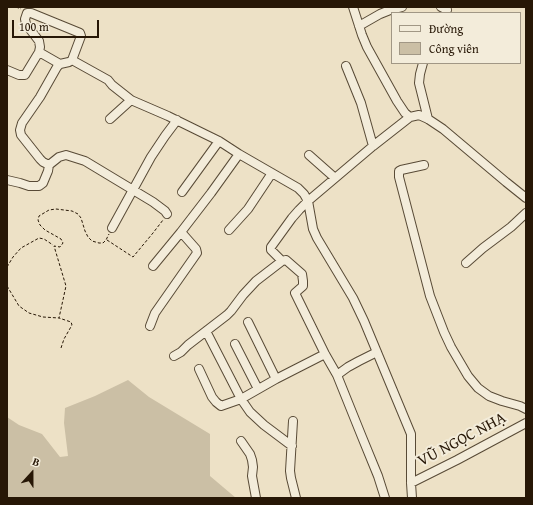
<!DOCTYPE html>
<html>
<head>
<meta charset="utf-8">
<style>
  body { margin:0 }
  #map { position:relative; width:533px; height:505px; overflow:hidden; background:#ede1c6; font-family:"Gentium Book Plus",serif }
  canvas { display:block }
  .frame { position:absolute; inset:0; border:8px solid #271706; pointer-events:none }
  .legend { position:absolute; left:391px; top:12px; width:130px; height:52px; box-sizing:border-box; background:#f3ecda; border:1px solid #a19785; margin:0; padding:5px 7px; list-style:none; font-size:12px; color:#271706 }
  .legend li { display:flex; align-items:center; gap:8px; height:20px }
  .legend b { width:20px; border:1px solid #a19785 }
  .north { position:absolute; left:12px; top:453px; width:40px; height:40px; -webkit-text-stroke:3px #f3ecda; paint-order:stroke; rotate:21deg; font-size:11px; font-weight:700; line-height:16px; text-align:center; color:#271706 }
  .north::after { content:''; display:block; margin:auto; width:14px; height:18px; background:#271706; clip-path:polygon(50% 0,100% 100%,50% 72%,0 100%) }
  .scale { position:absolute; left:12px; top:20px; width:87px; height:18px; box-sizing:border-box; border:2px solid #271706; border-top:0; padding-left:5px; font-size:12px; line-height:14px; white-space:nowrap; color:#271706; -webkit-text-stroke:3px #f3ecda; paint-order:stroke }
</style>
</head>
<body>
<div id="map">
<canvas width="533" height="505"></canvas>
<div class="frame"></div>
<ul class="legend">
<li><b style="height:5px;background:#f3ecda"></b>Đường</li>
<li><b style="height:11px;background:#cbbfa5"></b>Công viên</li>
</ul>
<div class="north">B</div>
<div class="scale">100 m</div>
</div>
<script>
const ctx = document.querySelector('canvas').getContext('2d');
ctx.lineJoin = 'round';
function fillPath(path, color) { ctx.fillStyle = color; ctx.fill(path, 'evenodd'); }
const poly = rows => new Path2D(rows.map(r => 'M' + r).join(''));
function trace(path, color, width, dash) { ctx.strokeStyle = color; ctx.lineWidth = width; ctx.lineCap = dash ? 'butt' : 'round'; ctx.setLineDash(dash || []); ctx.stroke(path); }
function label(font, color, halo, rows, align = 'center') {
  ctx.font = font + ' "Gentium Book Plus",serif'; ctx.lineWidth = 4; ctx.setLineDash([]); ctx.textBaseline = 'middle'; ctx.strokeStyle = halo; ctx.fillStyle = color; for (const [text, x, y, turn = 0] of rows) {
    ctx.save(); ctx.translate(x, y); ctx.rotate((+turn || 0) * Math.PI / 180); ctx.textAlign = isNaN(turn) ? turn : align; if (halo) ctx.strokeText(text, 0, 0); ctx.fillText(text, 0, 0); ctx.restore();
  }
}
const green = poly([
  [128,380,149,397,210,434,210,476,236,498,7,498,7,417,19,425,42,434,60,457,68,456,64,423,65,408,95,396]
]);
const path = poly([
  [16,7,21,9],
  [107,240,133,257,153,233,163,220],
  [7,267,13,257,21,248,39,238,44,239,53,245],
  [7,286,19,306,29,313,43,317,59,318],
  [61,348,64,339,72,325,71,322,59,318,66,286,54,246,60,247,63,243,61,239,45,230,40,225,38,220,39,216,49,210,56,209,72,211,78,214,81,218,85,231,88,237,92,241,99,243,103,243,106,240,109,234]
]);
const minor = poly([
  [353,7,362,35,367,47,397,101,405,113,410,117,419,115,428,119,443,129,506,182,526,198],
  [441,7,447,10],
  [359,26,380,14,390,10,402,7],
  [39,52,60,64],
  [423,63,420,74,419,83,428,119],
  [346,66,361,103,373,146],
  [7,70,19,75,25,75,39,52,40,47,39,41,26,24,25,19,27,13,31,13,80,33,81,36,72,60],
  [110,119,131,100],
  [309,155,335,178],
  [49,165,59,157,66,155,85,161,153,202,165,211,167,214],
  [424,165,401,170,399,171,399,177,430,296,444,332,451,347,468,376,478,388,489,396,502,401,520,406,526,409],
  [7,180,20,183,29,186,39,186,43,183,48,171,49,165,43,162,40,159,21,135,20,130,22,123,40,97,57,67,60,64,69,62,72,60,108,80,112,85,131,100,168,116,219,141,239,154,298,188,304,194,308,201,313,229,317,238,353,298,364,321,411,434,411,483,412,498],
  [182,192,219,141],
  [112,228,151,157,165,136,177,120],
  [229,230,248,209,272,173],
  [282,261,286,260,302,274,303,281,303,286,295,293,325,354,337,375,362,437,378,476,385,498],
  [466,263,483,248,511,227,526,213],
  [153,266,181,232],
  [248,322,276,379],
  [150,326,155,313,197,253,196,249,181,232,211,193,239,154],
  [206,331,241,399,250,412,264,425,292,446],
  [235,344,258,389],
  [174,356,181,352,188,345,227,315,231,311,243,295,256,281,282,261,271,250,271,247,292,218,299,210,308,201,373,146,410,117],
  [199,369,212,397,216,402,221,406,241,399,276,379,325,354],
  [337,375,348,367,359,361,377,352],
  [293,421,290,471,291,478,296,498],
  [241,441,250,454,252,460,253,467,252,476,256,498],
  [411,483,457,460,526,423]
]);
const streetNames = [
  ["VŨ NGỌC NHẠ",462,440,-28]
];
fillPath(green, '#cbbfa5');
trace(minor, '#584a36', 10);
trace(path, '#271706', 1, [3, 2]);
trace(minor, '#f3ecda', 8);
label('16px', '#271706', '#f3ecda', streetNames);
</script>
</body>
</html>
